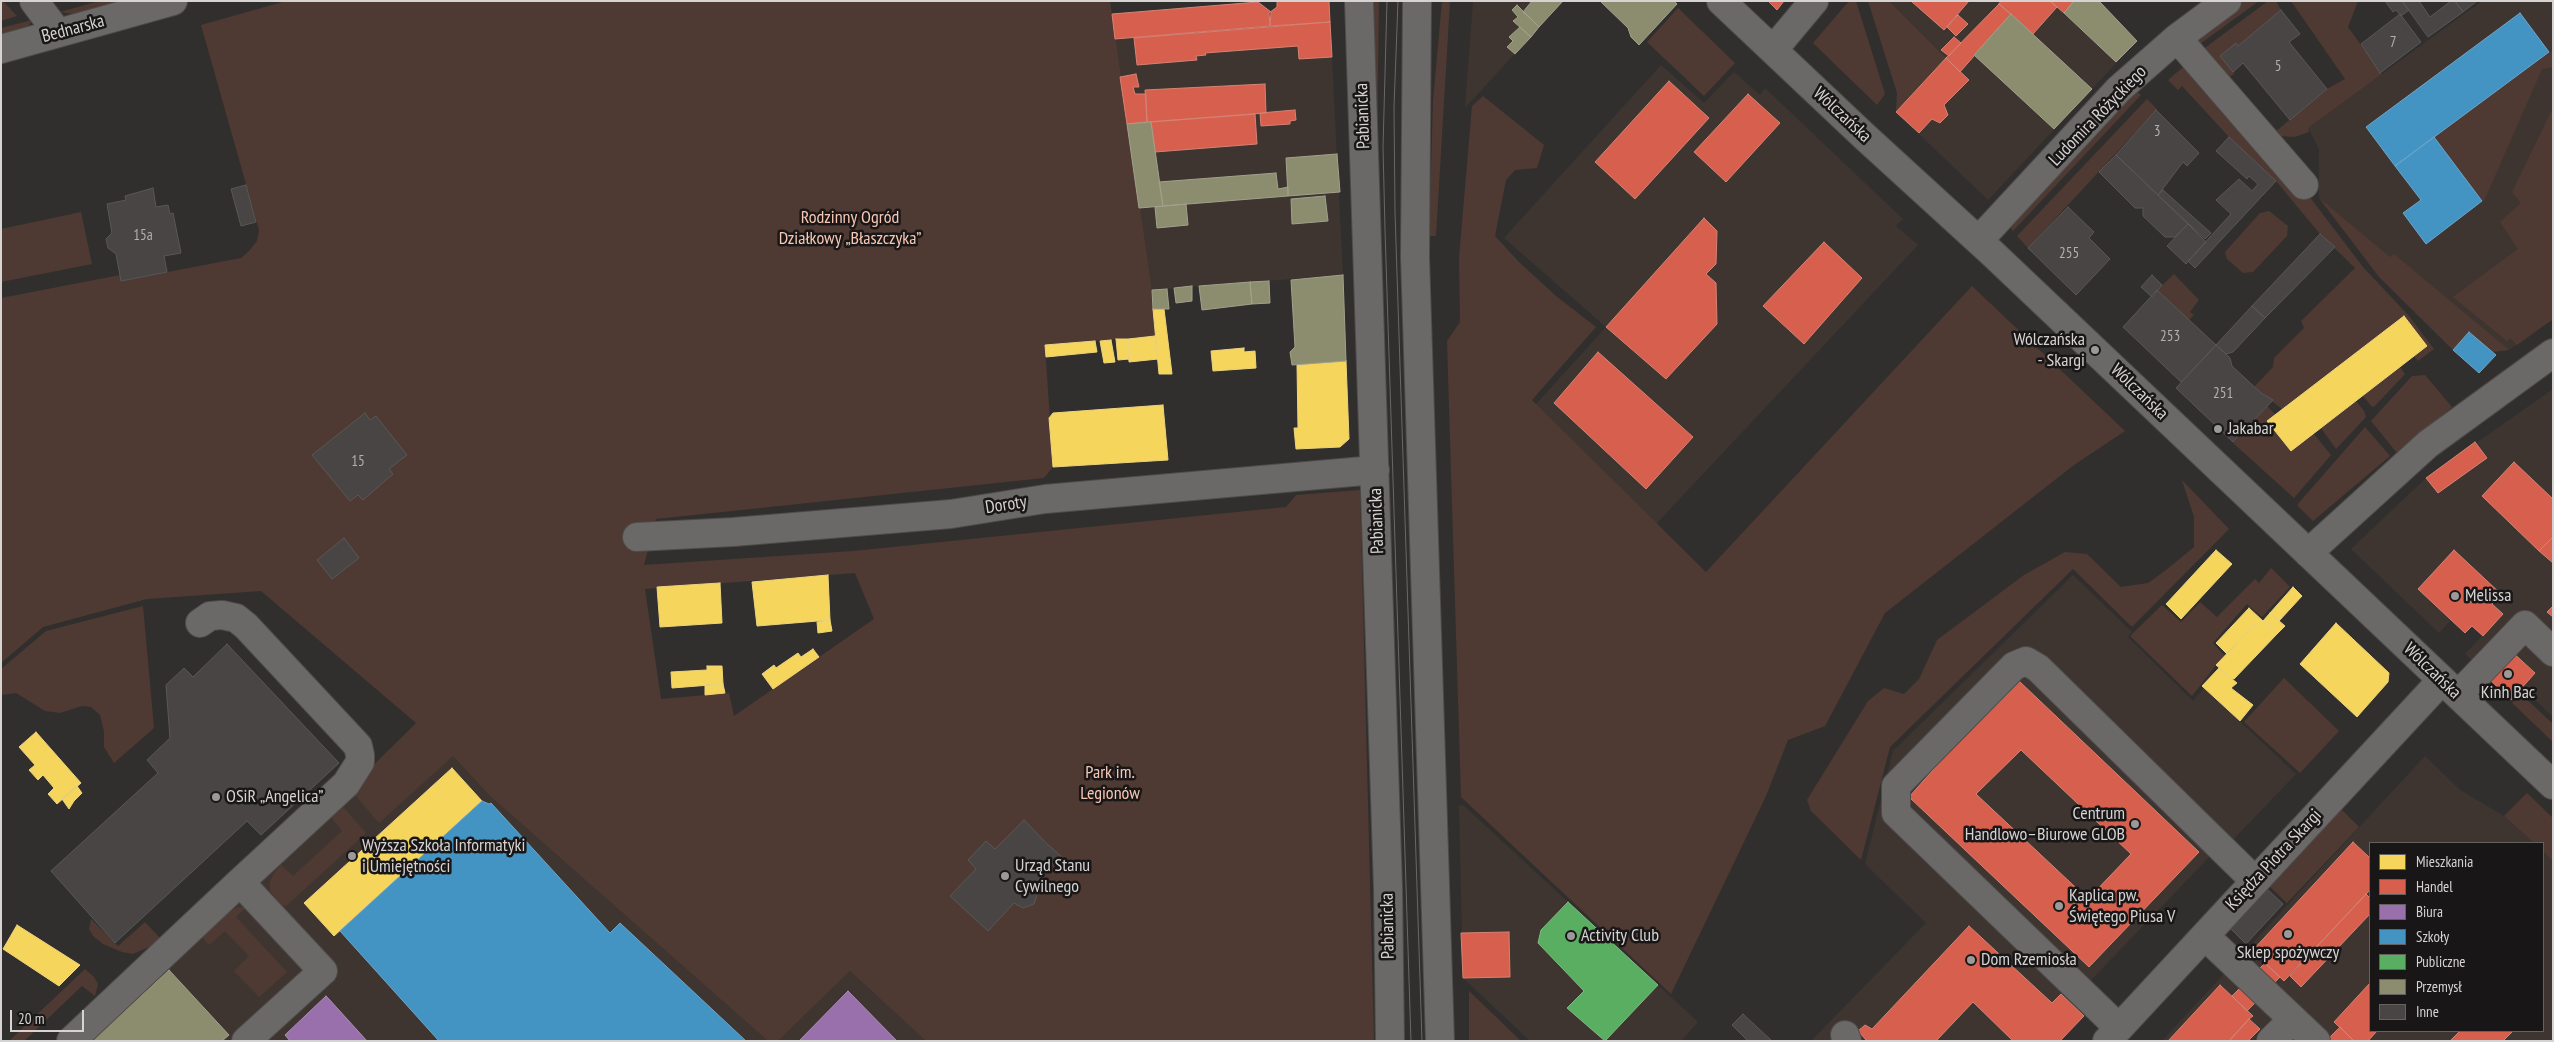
<!DOCTYPE html>
<html>
<head>
<meta charset="utf-8">
<style>
  body { margin:0 }
  #map { position:relative; width:2554px; height:1042px; overflow:hidden; background:#312f2d; font-family:"PT Sans Narrow",sans-serif }
  canvas { display:block }
  .frame { position:absolute; inset:0; border:2px solid #d6d3d2; pointer-events:none }
  .legend { position:absolute; left:2369px; top:842px; width:175px; height:190px; box-sizing:border-box; background:#181616; border:1px solid #646261; margin:0; padding:6px 9px; list-style:none; font-size:15px; color:#d6d3d2 }
  .legend li { display:flex; align-items:center; gap:10px; height:25px }
  .legend b { width:25px; border:1px solid #646261 }
  .scale { position:absolute; left:10px; top:1010px; width:74px; height:22px; box-sizing:border-box; border:2px solid #d6d3d2; border-top:0; padding-left:6px; font-size:15px; line-height:18px; white-space:nowrap; color:#d6d3d2; -webkit-text-stroke:4px #181616; paint-order:stroke }
</style>
</head>
<body>
<div id="map">
<canvas width="2554" height="1042"></canvas>
<div class="frame"></div>
<ul class="legend">
<li><b style="height:14px;background:#f6d55c"></b>Mieszkania</li>
<li><b style="height:14px;background:#d6604d"></b>Handel</li>
<li><b style="height:14px;background:#9970ab"></b>Biura</li>
<li><b style="height:14px;background:#4393c3"></b>Szkoły</li>
<li><b style="height:14px;background:#5aae61"></b>Publiczne</li>
<li><b style="height:14px;background:#8c8c6e"></b>Przemysł</li>
<li><b style="height:14px;background:#484544"></b>Inne</li>
</ul>
<div class="scale">20 m</div>
</div>
<script>
const ctx = document.querySelector('canvas').getContext('2d');
ctx.lineJoin = 'round';
function fillPath(path, color) { ctx.fillStyle = color; ctx.fill(path, 'evenodd'); }
const poly = rows => new Path2D(rows.map(r => 'M' + r).join(''));
function trace(path, color, width, dash) { ctx.strokeStyle = color; ctx.lineWidth = width; ctx.lineCap = dash ? 'butt' : 'round'; ctx.setLineDash(dash || []); ctx.stroke(path); }
function label(font, color, halo, rows, align = 'center') {
  ctx.font = font + ' "PT Sans Narrow",sans-serif'; ctx.lineWidth = 5; ctx.setLineDash([]); ctx.textBaseline = 'middle'; ctx.strokeStyle = halo; ctx.fillStyle = color; for (const [text, x, y, turn = 0] of rows) {
    ctx.save(); ctx.translate(x, y); ctx.rotate((+turn || 0) * Math.PI / 180); ctx.textAlign = isNaN(turn) ? turn : align; if (halo) ctx.strokeText(text, 0, 0); ctx.fillText(text, 0, 0); ctx.restore();
  }
}
const built = poly([
  [1473,1,1563,1,1465,108],
  [1889,1,2099,1,2137,41,1988,200,1896,112,1946,58],
  [2482,1,2553,1,2553,319,2509,350,2492,352,2319,198,2319,149,2308,128],
  [1330,22,1343,275,1152,290,1115,39],
  [1661,65,1704,103,1734,72,1760,95,1765,88,1903,219,1896,226,1918,245,1656,524,1536,404,1606,327,1504,238],
  [2553,389,2553,717,2523,688,2511,700,2465,654,2482,636,2472,626,2465,633,2451,620,2439,633,2351,549,2426,478],
  [2073,575,2132,632,2128,637,2193,701,2204,688,2296,774,2231,842,2214,852,2070,1002,2084,1016,2060,1041,1811,1041,1926,923,1865,864,1893,751],
  [416,724,453,756,490,796,768,1041,91,1041,230,911,335,801],
  [2425,756,2460,790,2504,816,2534,843,2370,843,2370,1031,2543,1031,2543,851,2553,860,2553,1041,2162,1041],
  [1459,805,1464,806,1698,1022,1681,1041,1530,1041,1463,978],
  [850,971,926,1041,778,1041]
]);
const green = poly([
  [1,1,3,1,17,16,1,21],
  [99,1,120,1,73,14,60,12],
  [286,1,1110,1,1152,290,1155,336,1045,345,1053,467,1044,478,656,519,644,565,853,551,1286,507,1296,495,1360,490,1374,1041,926,1041,850,971,778,1041,768,1041,490,796,453,756,379,823,356,796,354,790,358,781,416,723,261,591,147,599,43,627,1,663,1,298,120,275,121,281,241,258,249,251,257,241,259,230,201,25],
  [855,573,874,619,734,716,729,693,661,699,645,589],
  [1373,1,1379,1,1377,145],
  [1442,1,1450,1,1436,236,1429,236,1433,101],
  [1849,1,1856,1,1885,94,1877,105,1813,43],
  [1868,1,1889,1,1946,58,1896,112,1897,93],
  [2242,1,2259,1,2193,49,2191,39],
  [2268,1,2276,1,2281,10,2238,46,2234,74,2224,81,2198,53],
  [2291,1,2358,1,2348,27,2382,74,2308,128,2309,132,2294,137,2281,136,2275,132,2327,89,2345,79],
  [1678,8,1735,63,1704,96,1647,42],
  [32,20,28,27,1,35,1,28],
  [2553,50,2553,67,2542,69,2484,201,2482,201,2434,137],
  [2189,62,2296,179,2363,267,2409,316,2434,349,2418,361,2414,356,2427,346,2404,316,2282,409,2254,387,2273,367,2274,358,2304,328,2301,321,2355,268,2320,234,2276,181,2229,137,2182,86,2178,90,2168,80],
  [2133,88,2141,95,2013,231,2006,222],
  [1483,96,1544,145,1537,168,1515,170,1506,180,1495,236,1519,262,1556,296,1596,327,1532,400,1706,572,1972,286,2125,431,2074,465,1885,613,1825,726,1788,740,1766,796,1671,994,1461,797,1447,341,1460,322,1459,258,1472,106],
  [2147,99,2157,109,2028,248,2017,236],
  [2553,108,2553,319,2517,345,2510,338,2507,341,2453,297,2518,249,2500,222,2521,203,2512,192],
  [2319,198,2390,257,2394,254,2509,350,2492,352,2469,332,2453,350,2379,277],
  [2269,211,2288,226,2287,236,2253,272,2243,273,2227,259,2225,252,2260,213],
  [81,212,92,264,1,282,1,229],
  [2174,274,2199,300,2190,312,2194,315,2189,320,2157,290],
  [2400,367,2405,374,2375,406,2372,407,2363,396],
  [2425,375,2452,407,2397,453,2371,421,2412,376],
  [2356,401,2364,411,2366,417,2336,449,2321,428],
  [2267,406,2276,415,2268,421,2291,451,2314,434,2331,455,2294,498,2233,443],
  [2365,427,2390,456,2313,521,2297,505],
  [2182,480,2229,529,2132,627,2073,569,1890,747,1861,860,1811,811,1807,800,1868,701,1884,688,1904,694,1919,679,1937,640,2024,575,2065,552,2087,554,2121,587,2148,583,2166,570,2194,547,2194,517],
  [2271,568,2290,587,2262,617,2247,604,2213,643,2224,655,2192,696,2130,636,2162,605,2181,622,2200,602,2217,617,2255,579,2259,583],
  [143,606,154,728,114,763,104,747,104,731,100,715,91,707,82,706,60,713,45,711,16,693,1,695,1,669,46,631],
  [2284,678,2339,731,2300,773,2244,722],
  [2521,694,2553,724,2553,742,2512,703],
  [2527,793,2553,818,2553,861,2543,851,2543,843,2534,843,2504,816],
  [343,807,366,833,286,906,282,905,270,891,270,881,275,872,281,865,293,876,342,831,331,817],
  [2341,809,2359,827,2287,903,2269,886],
  [238,907,246,907,236,917,287,972,259,997,234,971,249,956,225,931,209,945,202,937,230,911],
  [91,919,118,946,145,922,161,939,149,947,133,954,122,952,103,944,93,936,89,929],
  [85,969,94,977,98,984,95,996,82,986,24,1041,9,1041],
  [1469,991,1521,1041,1469,1041]
]);
const homes = poly([
  [1153,309,1164,309,1172,374,1159,374,1153,309],
  [2404,316,2427,346,2291,451,2267,421,2404,316],
  [1155,336,1158,359,1129,362,1128,339,1155,336],
  [1116,339,1128,339,1129,359,1118,360,1116,339],
  [1111,340,1115,362,1104,363,1100,341,1111,340],
  [1095,341,1097,352,1046,357,1045,345,1095,341],
  [1244,348,1244,352,1255,351,1256,368,1213,371,1211,351,1244,348],
  [1346,361,1349,439,1340,447,1296,449,1294,428,1298,428,1297,365,1346,361],
  [1163,405,1168,460,1053,467,1049,418,1053,413,1163,405],
  [2216,550,2232,564,2181,619,2166,604,2216,550],
  [828,575,830,620,757,626,752,582,828,575],
  [720,583,722,623,660,627,657,587,720,583],
  [2293,587,2302,596,2279,621,2270,613,2293,587],
  [2249,608,2263,621,2258,626,2255,624,2227,654,2216,643,2249,608],
  [2270,613,2285,626,2277,634,2263,621,2270,613],
  [830,620,832,631,818,633,817,622,830,620],
  [2263,621,2277,634,2234,679,2231,678,2216,665,2255,624,2258,626,2263,621],
  [2336,623,2389,673,2388,682,2357,717,2300,664,2336,623],
  [813,649,819,657,773,689,762,674,774,665,776,668,798,653,801,657,813,649],
  [707,666,722,666,723,684,672,688,671,672,707,670,707,666],
  [2219,668,2237,683,2231,688,2253,705,2240,721,2202,686,2219,668],
  [723,684,725,693,705,695,705,685,723,684],
  [36,732,81,783,57,804,48,794,54,788,43,775,38,780,29,770,35,765,19,747,36,732],
  [452,768,482,801,334,936,304,903,452,768],
  [77,786,82,793,74,801,69,809,62,799,77,786],
  [17,925,80,965,59,986,3,949,17,925]
]);
const shops = poly([
  [1277,1,1329,1,1330,22,1270,26,1269,13,1277,7,1277,1],
  [1768,1,1784,1,1777,10,1768,1],
  [1911,1,1969,1,1944,30,1911,1],
  [2001,1,2050,1,2057,7,2033,34,1999,4,2001,1],
  [2050,1,2074,1,2064,13,2050,1],
  [1258,2,1271,12,1270,26,1115,39,1112,14,1258,2],
  [1999,4,2011,14,1960,72,1946,58,1999,4],
  [1958,15,1968,24,1956,36,1947,27,1958,15],
  [1330,22,1332,57,1299,59,1298,46,1205,53,1206,55,1196,56,1197,60,1137,65,1134,38,1330,22],
  [1954,37,1961,43,1949,56,1941,50,1954,37],
  [1946,58,1969,80,1944,105,1948,115,1940,123,1932,119,1919,133,1896,112,1946,58],
  [1136,74,1139,87,1133,87,1135,94,1146,94,1147,122,1127,124,1120,77,1136,74],
  [1669,81,1709,118,1635,199,1595,162,1669,81],
  [1265,84,1266,113,1147,122,1145,90,1265,84],
  [1748,94,1780,123,1726,182,1694,152,1748,94],
  [1295,110,1296,120,1290,121,1290,124,1261,126,1260,113,1295,110],
  [1255,114,1257,144,1155,152,1151,122,1255,114],
  [1704,218,1717,231,1716,264,1706,274,1716,283,1717,324,1666,379,1606,327,1704,218],
  [1824,242,1862,278,1804,344,1763,306,1824,242],
  [1598,352,1693,437,1646,489,1554,403,1598,352],
  [2475,442,2487,458,2438,493,2426,478,2475,442],
  [2514,462,2553,499,2553,537,2539,551,2482,496,2514,462],
  [2553,537,2553,563,2539,551,2553,537],
  [2454,550,2501,594,2492,604,2503,614,2483,636,2472,626,2465,633,2418,589,2454,550],
  [2553,606,2553,617,2547,612,2553,606],
  [2510,650,2535,673,2511,700,2486,676,2510,650],
  [2019,681,2199,852,2089,967,1909,797,1948,753,2019,681],
  [2021,750,2131,854,2088,899,1976,794,2021,750],
  [2353,842,2370,858,2370,890,2284,981,2252,951,2353,842],
  [2366,894,2370,898,2370,914,2301,987,2290,976,2366,894],
  [1969,926,2052,1003,2061,994,2084,1016,2060,1041,2013,1041,1973,1002,1936,1041,1867,1041,1858,1031,1865,1025,1872,1029,1969,926],
  [1509,932,1510,977,1463,978,1461,933,1509,932],
  [2265,963,2280,977,2247,1011,2232,996,2265,963],
  [2370,983,2370,1031,2377,1031,2368,1041,2354,1041,2334,1022,2370,983],
  [2220,985,2253,1016,2249,1019,2229,1041,2168,1041,2220,985],
  [2249,1019,2260,1029,2248,1041,2229,1041,2249,1019],
  [2340,1027,2354,1041,2326,1041,2340,1027],
  [2460,1031,2513,1031,2503,1041,2450,1041,2460,1031]
]);
const offices = poly([
  [848,991,897,1041,799,1041,848,991],
  [326,996,328,998,367,1041,290,1041,285,1035,326,996]
]);
const schools = poly([
  [2520,13,2549,52,2395,166,2366,127,2520,13],
  [2434,137,2482,201,2426,244,2403,213,2421,200,2395,166,2434,137],
  [2469,332,2496,355,2479,373,2453,350,2469,332],
  [482,801,489,804,491,803,610,933,620,923,746,1041,439,1041,340,931,482,801]
]);
const public = poly([
  [1568,902,1658,985,1605,1041,1567,1008,1584,991,1538,943,1541,930,1568,902]
]);
const industry = poly([
  [1532,1,1563,1,1539,27,1523,12,1532,1],
  [1600,1,1674,1,1677,4,1639,45,1631,37,1628,28,1600,1],
  [2074,1,2099,1,2137,41,2116,62,2064,13,2074,1],
  [1517,5,1539,27,1531,37,1513,21,1518,17,1512,10,1517,5],
  [2011,14,2092,89,2054,129,1974,55,2011,14],
  [1520,27,1531,37,1515,54,1507,47,1513,41,1509,37,1520,27],
  [1151,122,1163,206,1139,208,1127,124,1151,122],
  [1337,154,1340,192,1288,196,1286,158,1337,154],
  [1276,173,1278,189,1288,187,1288,196,1163,206,1159,182,1276,173],
  [1325,196,1328,221,1292,224,1291,199,1325,196],
  [1186,204,1188,225,1157,228,1155,207,1186,204],
  [1343,275,1346,361,1292,365,1290,352,1295,347,1291,280,1343,275],
  [1269,281,1270,303,1252,304,1250,282,1269,281],
  [1250,282,1252,304,1202,310,1199,286,1250,282],
  [1192,286,1192,301,1176,303,1174,288,1192,286],
  [1167,289,1169,309,1153,309,1152,290,1167,289],
  [169,970,229,1035,222,1041,92,1041,169,970]
]);
const building = poly([
  [2385,1,2402,1,2409,10,2401,16,2396,10,2393,12,2385,1],
  [2402,1,2419,1,2430,17,2451,1,2455,1,2463,12,2428,37,2402,1],
  [2455,1,2477,1,2463,12,2455,1],
  [2281,10,2300,34,2289,42,2327,89,2290,120,2243,63,2233,72,2220,56,2236,43,2238,46,2281,10],
  [2400,14,2421,42,2380,73,2361,44,2400,14],
  [2156,110,2199,153,2187,166,2183,162,2158,195,2116,155,2156,110],
  [2229,137,2276,181,2195,268,2188,261,2231,214,2216,200,2239,179,2252,191,2258,184,2249,176,2247,179,2216,151,2229,137],
  [2116,155,2188,224,2175,237,2165,237,2143,216,2143,208,2135,208,2099,172,2116,155],
  [246,185,256,222,241,226,231,189,246,185],
  [153,188,156,207,168,205,170,214,173,213,181,253,164,256,167,272,121,281,116,254,108,248,106,239,112,233,107,204,126,200,125,196,153,188],
  [2163,190,2211,233,2205,239,2158,195,2163,190],
  [2068,207,2094,232,2089,238,2110,259,2076,295,2028,248,2068,207],
  [2188,224,2206,242,2186,264,2167,246,2188,224],
  [2320,234,2335,247,2265,318,2252,306,2320,234],
  [2152,275,2162,285,2152,297,2141,287,2152,275],
  [2157,290,2216,345,2181,382,2123,327,2157,290],
  [2252,306,2265,318,2233,352,2226,354,2216,345,2252,306],
  [2216,345,2230,358,2232,366,2261,393,2273,400,2233,442,2176,388,2216,345],
  [365,413,370,420,376,416,407,455,389,469,393,474,363,500,358,495,350,501,312,455,365,413],
  [344,538,359,558,332,579,317,560,344,538],
  [227,644,339,763,261,835,247,821,115,943,51,871,158,773,147,760,170,738,166,685,184,668,193,677,227,644],
  [1024,820,1047,844,1061,856,1034,884,1038,892,1034,904,1023,908,1014,903,988,931,950,896,976,869,968,860,986,841,995,849,1024,820],
  [2267,889,2283,904,2246,944,2230,928,2267,889],
  [1743,1014,1772,1041,1748,1041,1732,1025,1743,1014]
]);
const minor = poly([
  [34,1,58,33],
  [1359,1,1388,888,1390,1041],
  [1417,1,1415,257,1440,1041],
  [1721,1,1864,136,1992,253,2553,785],
  [2177,38,2304,185],
  [1,49,173,1],
  [1773,50,1814,1],
  [1979,240,2119,89,2177,38,2227,1],
  [637,537,733,532,951,514,1045,499,1375,470],
  [2308,553,2428,444,2553,353],
  [200,623,210,616,222,615,236,618,246,626,358,746,360,755,360,762,346,784,240,882],
  [2458,695,2525,625,2553,652],
  [2205,936,2316,1041],
  [2119,1028,1896,813,1896,786,2014,666,2026,661,2038,668,2255,881],
  [1845,1035,1847,1041],
  [71,1041,240,882,323,971,246,1041],
  [2107,1041,2442,680],
  [2271,1041,2293,1019]
]);
const tram = poly([
  [1387,1,1383,147,1385,230,1411,1041],
  [1398,1,1394,107,1395,212,1422,1041]
]);
const markers = [
  [2095,350,5,"#9c9a98"],
  [2218,429,5,"#9c9a98"],
  [2455,596,5,"#9c9a98"],
  [2508,674,5,"#9c9a98"],
  [216,797,5,"#9c9a98"],
  [2135,824,5,"#9c9a98"],
  [352,856,5,"#9c9a98"],
  [1005,876,5,"#9c9a98"],
  [2059,906,5,"#9c9a98"],
  [2288,934,5,"#9c9a98"],
  [1571,936,5,"#9c9a98"],
  [1971,960,5,"#9c9a98"]
];
const numberNames = [
  ["7",2393,43],
  ["5",2278,67],
  ["3",2157,132],
  ["15a",143,236],
  ["255",2069,254],
  ["253",2170,337],
  ["251",2223,394],
  ["15",358,462]
];
const streetNames = [
  ["Bednarska",73,29,-15],
  ["Wólczańska",1842,115,43],
  ["Pabianicka",1363,116,-92],
  ["Ludomira Różyckiego",2098,116,-46],
  ["Wólczańska",2139,392,44],
  ["Doroty",1006,505,-9],
  ["Pabianicka",1377,521,-92],
  ["Wólczańska",2432,671,44],
  ["Księdza Piotra Skargi",2274,860,-47],
  ["Pabianicka",1388,926,-91]
];
const parkNames = [
  ["Rodzinny Ogród",850,218],
  ["Działkowy „Błaszczyka”",850,239],
  ["Park im.",1110,773],
  ["Legionów",1110,794]
];
const poiNames = [
  ["Wólczańska",2085,340,"right"],
  ["- Skargi",2085,361,"right"],
  ["Jakabar",2228,429],
  ["Melissa",2465,596],
  ["Kinh Bac",2508,693,"center"],
  ["OSiR „Angelica”",226,797],
  ["Centrum",2125,814,"right"],
  ["Handlowo–Biurowe GLOB",2125,835,"right"],
  ["Wyższa Szkoła Informatyki",362,846],
  ["i Umiejętności",362,867],
  ["Urząd Stanu",1015,866],
  ["Cywilnego",1015,887],
  ["Kaplica pw.",2069,896],
  ["Świętego Piusa V",2069,917],
  ["Activity Club",1581,936],
  ["Sklep spożywczy",2288,953,"center"],
  ["Dom Rzemiosła",1981,960]
];
fillPath(built, '#3e3531');
fillPath(green, '#4e3a32');
fillPath(homes, '#f6d55c');
trace(homes, '#ecd47f', 1);
fillPath(shops, '#d6604d');
trace(shops, '#d68275', 1);
fillPath(offices, '#9970ab');
trace(offices, '#ab8eb7', 1);
fillPath(schools, '#4393c3');
trace(schools, '#6fa6c8', 1);
fillPath(public, '#5aae61');
trace(public, '#7fb983', 1);
fillPath(industry, '#8c8c6e');
trace(industry, '#a2a18c', 1);
fillPath(building, '#484544');
trace(building, '#595856', 1);
trace(minor, '#4e4c4b', 30);
trace(minor, '#6b6968', 28);
trace(tram, '#6a6868', 1);
for (const [x, y, r, color] of markers) { const dot = new Path2D(); dot.arc(x, y, r, 0, 2 * Math.PI); ctx.fillStyle = color; ctx.fill(dot); trace(dot, '#181616', 2); }
label('15px', '#b2b0ae', null, numberNames);
label('18px', '#d6d3d2', '#181616', streetNames);
label('18px', '#f9c8b5', '#181616', parkNames);
label('18px', '#d6d3d2', '#181616', poiNames, 'left');
</script>
</body>
</html>
